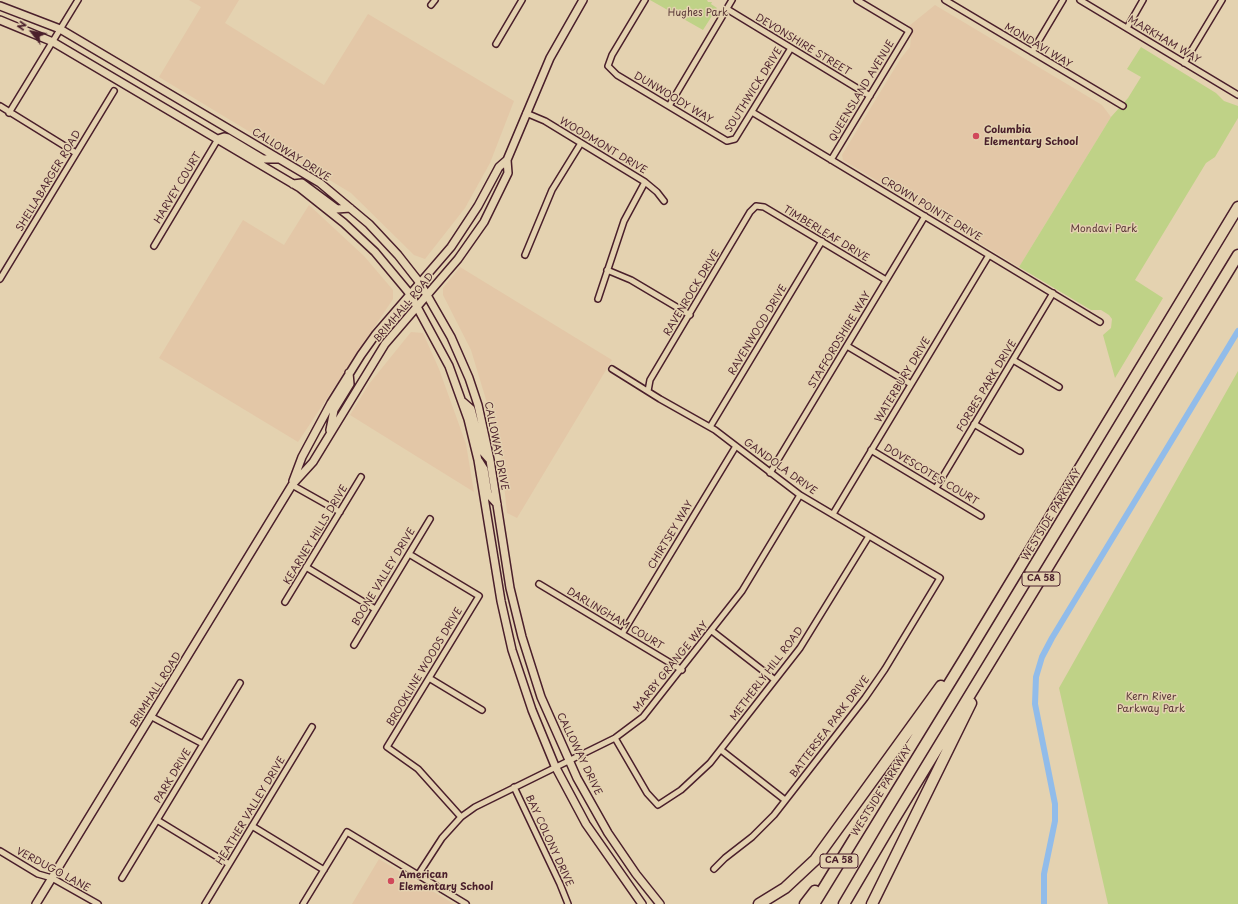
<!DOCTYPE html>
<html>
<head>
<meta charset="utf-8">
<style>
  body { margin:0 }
  #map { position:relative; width:1238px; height:904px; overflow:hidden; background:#e4d2b0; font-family:"Playpen Sans",sans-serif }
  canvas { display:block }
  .north { position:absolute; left:12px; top:12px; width:40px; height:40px; -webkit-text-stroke:3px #e4d2b0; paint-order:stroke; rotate:301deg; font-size:11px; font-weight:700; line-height:16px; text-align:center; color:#4a1f2b }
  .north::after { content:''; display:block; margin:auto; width:14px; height:18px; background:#4a1f2b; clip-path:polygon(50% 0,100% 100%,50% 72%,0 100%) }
</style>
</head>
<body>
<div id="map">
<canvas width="1238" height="904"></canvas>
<div class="north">N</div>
</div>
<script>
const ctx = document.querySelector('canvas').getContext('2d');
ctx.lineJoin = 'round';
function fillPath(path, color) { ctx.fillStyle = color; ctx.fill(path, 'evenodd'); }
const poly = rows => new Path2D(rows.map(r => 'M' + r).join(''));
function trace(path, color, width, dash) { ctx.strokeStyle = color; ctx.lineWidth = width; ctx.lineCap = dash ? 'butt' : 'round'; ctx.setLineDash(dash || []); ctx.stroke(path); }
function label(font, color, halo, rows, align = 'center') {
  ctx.font = font + ' "Playpen Sans",sans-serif'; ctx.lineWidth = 3; ctx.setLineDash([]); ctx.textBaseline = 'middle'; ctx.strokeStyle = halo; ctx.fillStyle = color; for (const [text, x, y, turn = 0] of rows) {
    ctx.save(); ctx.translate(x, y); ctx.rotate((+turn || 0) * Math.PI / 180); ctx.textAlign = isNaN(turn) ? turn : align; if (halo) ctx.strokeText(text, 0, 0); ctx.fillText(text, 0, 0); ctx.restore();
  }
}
const built = poly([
  [189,0,239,0,225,23,324,85,368,14,514,101,490,163,465,208,425,259,414,255,351,193,159,77,201,7],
  [935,5,1102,105,1111,117,1019,267,843,160,842,155,901,58,910,47,911,38,909,26],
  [309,205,364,256,393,290,393,299,298,442,159,358,243,220,284,245],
  [460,267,612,360,517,518,507,513,500,446,471,350,443,295,443,288],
  [411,332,423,333,439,369,466,444,474,492,350,415,369,384],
  [379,859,454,904,352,904]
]);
const green = poly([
  [650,0,707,0,708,2,712,2,711,4,717,8,703,30],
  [1141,47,1216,93,1224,101,1238,106,1238,118,1215,157,1206,163,1135,280,1163,298,1115,378,1103,335,1111,328,1112,319,1109,315,1101,310,1091,310,1019,267,1111,117,1128,98,1141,77,1127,69],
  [1238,371,1238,904,1108,904,1059,688]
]);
const canal = poly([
  [1044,904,1044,874,1055,821,1055,804,1035,704,1036,677,1042,657,1052,638,1238,331]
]);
const minor = poly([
  [645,0,612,55,608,66,617,75,727,141,735,139,791,48],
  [945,0,1123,106],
  [1080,0,1238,95],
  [431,5,435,0],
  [727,9,870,96],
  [1127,28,1143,0],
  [496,44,522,0],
  [1032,52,1063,0],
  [1184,63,1222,0],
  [0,106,76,153],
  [669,106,732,0],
  [752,112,1100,322],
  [9,113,78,0],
  [526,113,545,121,645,182,657,192,664,201],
  [831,160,909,31,857,0],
  [154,246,218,139],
  [525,255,552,190,581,143],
  [607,270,631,280,690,315],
  [0,279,114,91],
  [598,299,624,221,645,182],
  [847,346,911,384],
  [1013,360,1059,387],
  [612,369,660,399,715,430,800,495,940,578,885,669,865,698,774,815,752,837,725,858,714,869],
  [648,391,650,380,750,212,756,206,764,207,886,280],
  [974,424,1020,451],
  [710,427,822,241],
  [871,450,981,516],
  [770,473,925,216],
  [292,485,340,512],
  [936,488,1053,293],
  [833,514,989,255],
  [409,554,479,596,387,747,418,769,461,817],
  [306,567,375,609],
  [539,584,682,670],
  [285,602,361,477],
  [712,631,775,680],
  [622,634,736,446],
  [354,645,430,519],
  [429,678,482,710],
  [152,717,203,744],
  [615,738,647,793,658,805,681,790,710,763,800,648,869,536],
  [721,750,785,800],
  [514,787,560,884,568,904],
  [157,820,229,864],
  [252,826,324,870],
  [0,851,38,874,52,878,98,904],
  [418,875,442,838,461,817,475,807,615,738,643,717,742,591,800,495],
  [122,878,240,683],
  [205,904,312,727],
  [303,904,347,832,466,904]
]);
const tertiary = poly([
  [330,430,334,410,350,384,349,373],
  [293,481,302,457,331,403,361,355,376,334,451,247,478,206,499,167,507,160,550,58,583,0],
  [36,904,292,485,313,462,385,344,458,259,484,222,508,173,507,160]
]);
const secondary = poly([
  [0,6,60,29,320,183,369,224,398,255,420,283,451,337,469,378,478,405,490,460,510,588,522,637,541,697,577,778,608,833,636,874,660,904],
  [0,20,53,42,300,188,344,223,375,252,410,294,449,366,468,419,478,460,501,601,512,650,532,710,555,766,586,824,642,904],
  [218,139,224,137,228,138,263,159,280,159],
  [293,184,302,183,337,209,350,208],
  [463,402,471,409,482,451,489,459],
  [479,461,484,469,488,494,497,504]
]);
const motorway = poly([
  [759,904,785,888,815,860,941,686],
  [805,904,815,891],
  [814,904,968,653,1238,207],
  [844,904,893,821,1238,255],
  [872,904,971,703]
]);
const markers = [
  [976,136,4,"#d1495b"],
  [391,881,4,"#d1495b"]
];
const shields = [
  [1041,579,38],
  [839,861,38]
];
const shieldNames = [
  ["CA 58",1041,579],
  ["CA 58",839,861]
];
const parkNames = [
  ["Hughes Park",698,13],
  ["Mondavi Park",1104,229],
  ["Kern River",1151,697],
  ["Parkway Park",1151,709]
];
const streetNames = [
  ["MARKHAM WAY",1164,40,31],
  ["DEVONSHIRE STREET",803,45,31],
  ["MONDAVI WAY",1038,46,31],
  ["SOUTHWICK DRIVE",754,90,-58],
  ["QUEENSLAND AVENUE",862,91,-59],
  ["DUNWOODY WAY",673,98,31],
  ["WOODMONT DRIVE",603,146,31],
  ["CALLOWAY DRIVE",291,155,32],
  ["SHELLABARGER ROAD",49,181,-59],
  ["HARVEY COURT",178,188,-59],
  ["CROWN POINTE DRIVE",931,209,31],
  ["TIMBERLEAF DRIVE",826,234,31],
  ["RAVENROCK DRIVE",692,293,-59],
  ["BRIMHALL ROAD",404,308,-50],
  ["RAVENWOOD DRIVE",758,330,-59],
  ["STAFFORDSHIRE WAY",840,340,-59],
  ["WATERBURY DRIVE",903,380,-59],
  ["FORBES PARK DRIVE",987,386,-59],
  ["CALLOWAY DRIVE",496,446,79],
  ["GANDOLA DRIVE",780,467,36],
  ["DOVESCOTES COURT",931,475,31],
  ["WESTSIDE PARKWAY",1052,515,-59],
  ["KEARNEY HILLS DRIVE",316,535,-59],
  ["CHIRTSEY WAY",671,535,-59],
  ["BOONE VALLEY DRIVE",384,577,-59],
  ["DARLINGHAM COURT",615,619,31],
  ["BROOKLINE WOODS DRIVE",425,667,-59],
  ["MARBY GRANGE WAY",671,667,-51],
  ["METHERLY HILL ROAD",767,674,-53],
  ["BRIMHALL ROAD",156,690,-58],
  ["BATTERSEA PARK DRIVE",830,727,-53],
  ["CALLOWAY DRIVE",579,754,64],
  ["PARK DRIVE",173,776,-59],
  ["WESTSIDE PARKWAY",882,791,-58],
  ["HEATHER VALLEY DRIVE",251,811,-59],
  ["BAY COLONY DRIVE",549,841,65],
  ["VERDUGO LANE",53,870,28]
];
const poiNames = [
  ["Columbia",984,130],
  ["Elementary School",984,142],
  ["American",399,875],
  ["Elementary School",399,887]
];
fillPath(built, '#e3c7a7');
fillPath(green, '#bfd287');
trace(canal, '#91bcea', 6);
trace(minor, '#4a1f2b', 8);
trace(tertiary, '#4a1f2b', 10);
trace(secondary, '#4a1f2b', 10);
trace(motorway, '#4a1f2b', 13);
trace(minor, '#e4d2b0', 5);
trace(tertiary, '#e4d2b0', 7);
trace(secondary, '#e4d2b0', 7);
trace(motorway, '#e4d2b0', 10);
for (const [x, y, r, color] of markers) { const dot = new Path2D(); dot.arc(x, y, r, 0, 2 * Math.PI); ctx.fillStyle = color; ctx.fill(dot); trace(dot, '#e4d2b0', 1.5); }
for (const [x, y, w] of shields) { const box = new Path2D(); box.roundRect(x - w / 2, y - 7, w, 14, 3); ctx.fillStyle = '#e4d2b0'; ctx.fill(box); trace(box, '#4a1f2b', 1); }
label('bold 9px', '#4a1f2b', null, shieldNames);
label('10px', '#5c3a39', '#e4d2b0', parkNames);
label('10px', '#4a1f2b', '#e4d2b0', streetNames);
label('bold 10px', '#4a1f2b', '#e4d2b0', poiNames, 'left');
</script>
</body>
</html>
